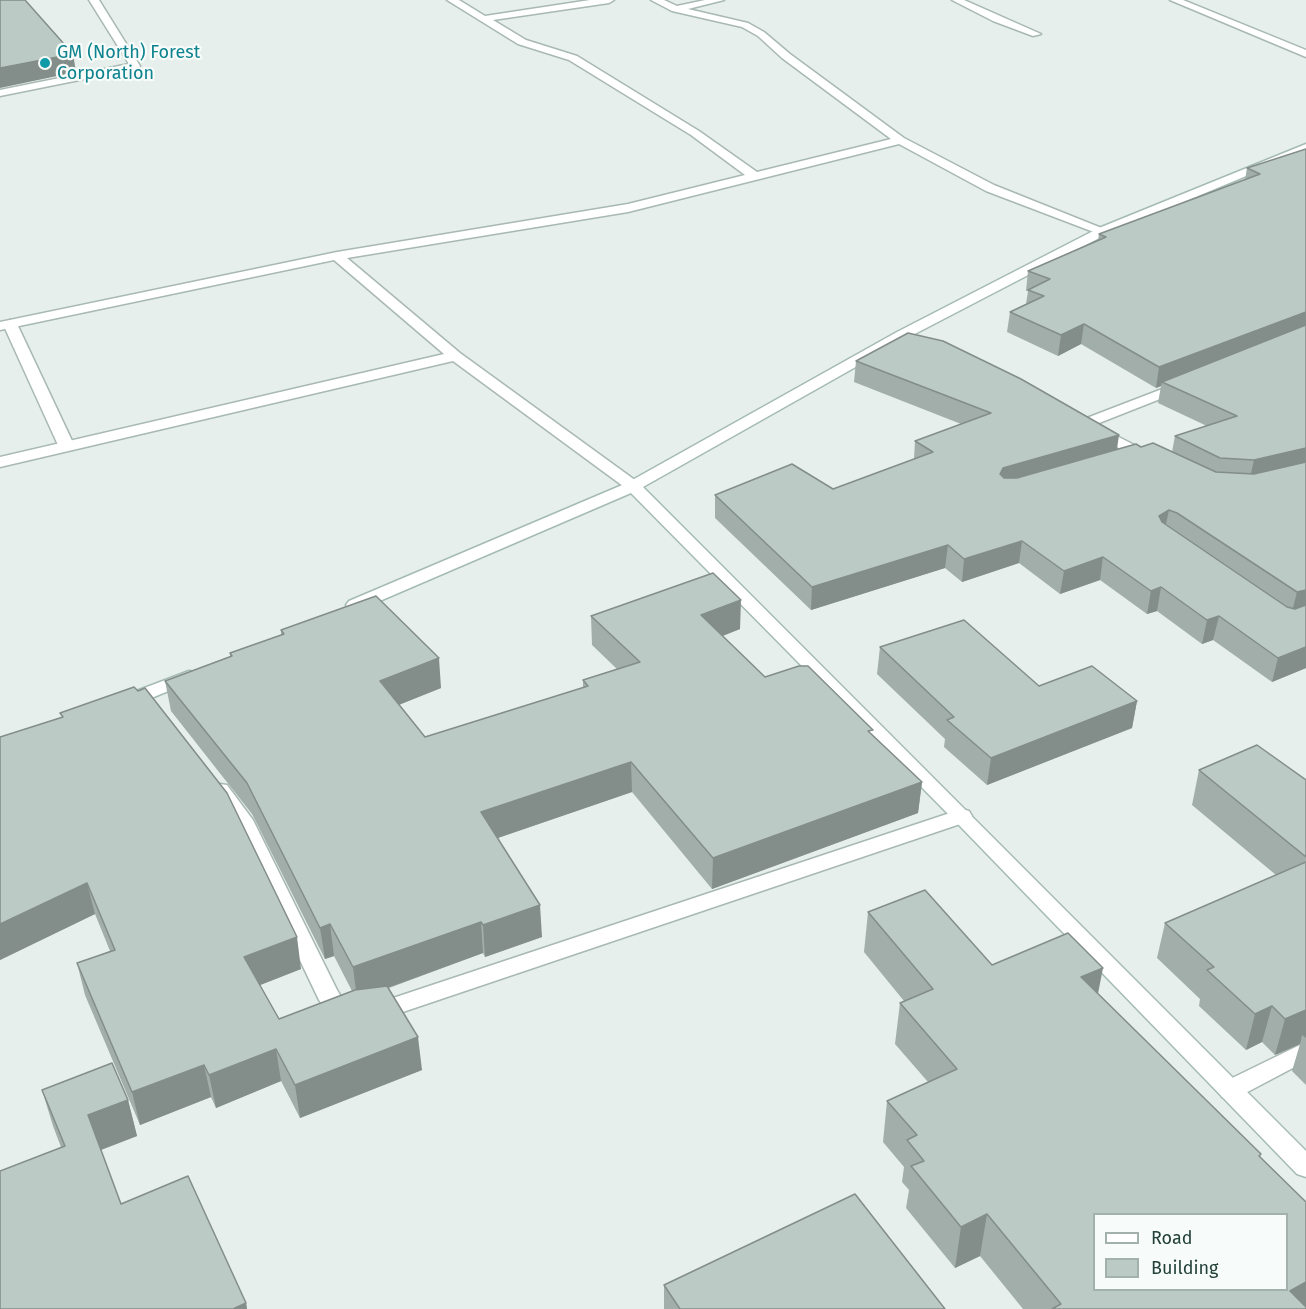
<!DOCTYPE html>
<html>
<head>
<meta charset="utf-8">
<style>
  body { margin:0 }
  #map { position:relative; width:1306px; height:1309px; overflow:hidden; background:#e6efeb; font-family:"Fira Sans",sans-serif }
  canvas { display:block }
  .legend { position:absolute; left:1093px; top:1213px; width:195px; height:78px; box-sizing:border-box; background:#f7fbf9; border:2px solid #a3b1ad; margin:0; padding:8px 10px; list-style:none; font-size:18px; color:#24423a }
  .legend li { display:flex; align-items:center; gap:12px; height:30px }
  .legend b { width:30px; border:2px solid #a3b1ad }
</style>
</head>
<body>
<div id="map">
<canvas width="1306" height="1309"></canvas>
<ul class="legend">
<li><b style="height:8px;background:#fff"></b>Road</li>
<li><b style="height:16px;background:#bbcac4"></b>Building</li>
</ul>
</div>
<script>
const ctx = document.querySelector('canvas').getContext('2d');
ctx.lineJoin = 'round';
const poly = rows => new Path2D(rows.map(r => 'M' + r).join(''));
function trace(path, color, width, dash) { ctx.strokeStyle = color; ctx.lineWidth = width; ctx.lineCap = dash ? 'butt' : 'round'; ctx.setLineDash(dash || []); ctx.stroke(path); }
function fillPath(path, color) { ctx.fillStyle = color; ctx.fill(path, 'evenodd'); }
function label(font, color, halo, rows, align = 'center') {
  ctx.font = font + ' "Fira Sans",sans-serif'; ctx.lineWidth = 4.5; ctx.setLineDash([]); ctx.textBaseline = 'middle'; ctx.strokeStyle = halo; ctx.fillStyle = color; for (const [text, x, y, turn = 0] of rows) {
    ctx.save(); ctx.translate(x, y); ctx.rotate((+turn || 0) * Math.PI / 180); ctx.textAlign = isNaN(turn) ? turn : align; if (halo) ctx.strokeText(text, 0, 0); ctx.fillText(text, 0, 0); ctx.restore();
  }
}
const lane = poly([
  [89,0,99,0,140,66,139,68,0,96,0,90,129,64,89,0],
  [10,320,17,324,74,445,71,448,61,448,58,445,3,324,10,320]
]);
const street = poly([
  [447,0,459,0,485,16,590,0,614,0,609,3,493,20,526,40,577,56,699,131,757,172,891,139,782,58,758,36,742,27,672,11,651,0,664,0,677,6,705,0,724,0,688,9,748,23,764,32,790,54,904,138,994,185,1109,231,1107,234,1099,234,986,191,899,144,628,212,347,258,460,353,639,483,641,486,633,491,627,489,453,361,0,467,0,457,444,354,334,260,0,330,0,322,337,252,628,204,745,175,691,135,569,60,518,44,447,0],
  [952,0,964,0,1041,34,1033,36,993,21,952,0],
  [1170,0,1183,0,1306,50,1306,57,1170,0],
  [1183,381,1190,385,1188,388,1089,427,1084,428,1077,424,1079,421,1183,381],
  [1097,426,1152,454,1155,457,1152,460,1142,460,1092,434,1089,431,1092,428,1097,426],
  [220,784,227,785,253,820,337,990,342,998,358,1005,361,1011,358,1017,350,1019,342,1017,326,1010,319,1000,234,822,210,790,213,785,220,784],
  [962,809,969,811,972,816,969,821,385,1018,377,1020,369,1018,366,1012,369,1006,962,809],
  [1306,1042,1306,1061,1238,1097,1230,1099,1222,1097,1218,1090,1222,1083,1306,1042]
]);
const secondary = poly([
  [1306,144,1306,151,1107,234,907,338,643,487,1306,1151,1306,1177,1297,1174,955,821,631,493,361,609,355,610,349,609,346,605,349,601,627,483,897,332,1099,228,1306,144],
  [189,671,195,672,198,676,195,680,132,706,118,706,116,702,118,698,189,671]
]);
const wall = poly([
  [1306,149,1306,668,1272,682,1213,640,1202,644,1157,611,1147,614,1100,580,1060,594,1019,563,962,582,945,568,811,610,715,518,715,495,833,489,914,459,915,441,961,424,854,382,856,361,1117,449,1141,447,1172,452,1175,436,1207,426,1158,403,1161,386,1156,388,1081,344,1058,356,1007,332,1010,312,1026,304,1028,291,1026,291,1028,271,1098,240,1099,234,1245,180,1247,168],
  [591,616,740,629,723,636,765,677,873,735,922,782,918,813,712,889,632,792,498,838,542,937,485,957,483,953,389,988,422,1070,300,1118,281,1081,216,1108,211,1097,140,1125,85,995,77,963,110,951,95,914,0,960,0,737,62,717,60,713,301,969,260,985,279,1019,352,991,334,956,325,959,252,814,171,711,165,681,230,657,230,653,281,635,281,630,441,688,399,705,425,737,583,688,583,680,617,669,592,645],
  [880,647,1039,686,1137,701,1132,728,987,785,944,747,945,739,877,674],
  [1199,770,1306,780,1306,1085,1292,1071,1300,1044,1275,1055,1262,1042,1246,1050,1199,1006,1200,999,1157,958,1165,923,1276,875,1192,805],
  [868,912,992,965,1098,994,1261,1154,1260,1157,1306,1309,1023,1309,980,1256,955,1268,906,1208,909,1190,902,1182,904,1167,883,1142,887,1101,928,1082,895,1044,900,1003,904,1001,864,952],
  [42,1090,128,1100,137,1136,101,1150,121,1204,246,1303,247,1309,0,1309,61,1147,53,1126],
  [664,1285,945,1309,664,1309]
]);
const shadedWall = poly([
  [73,54,76,72,0,88,0,68],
  [1306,312,1306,331,1162,382,1161,386,1156,388,1159,367],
  [1084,324,1081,344,1058,356,1061,335],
  [1119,435,1116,456,997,496,1000,474,1003,468],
  [1306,448,1306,467,1249,482,1254,460],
  [1169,510,1164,533,1159,516],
  [1022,541,1019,563,962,582,964,559],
  [948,545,945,568,811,610,812,587],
  [1103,557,1100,580,1060,594,1064,571],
  [1161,587,1157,611,1147,614,1151,591],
  [1306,590,1306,612,1291,616,1297,592],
  [741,600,740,629,701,644,701,615],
  [1219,616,1213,640,1202,644,1207,620],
  [1306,647,1306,668,1272,682,1278,658],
  [439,658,441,688,383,711,380,681],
  [1137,701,1132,728,987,785,991,758],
  [631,762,632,792,483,843,481,812],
  [922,782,918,813,712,889,713,858],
  [87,883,95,914,0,960,0,924],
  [540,905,542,937,485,957,483,925],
  [481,922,483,953,357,999,353,967],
  [330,924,334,956,325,959,320,928],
  [297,937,301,969,250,989,244,957],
  [1103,968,1095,1009,1081,977],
  [1272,1006,1262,1042,1246,1050,1255,1014],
  [1306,1010,1306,1038,1302,1035,1300,1044,1275,1055,1285,1019],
  [418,1037,422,1070,300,1118,295,1085],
  [276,1049,281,1081,216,1108,209,1075],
  [204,1065,211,1097,140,1125,132,1092],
  [128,1100,137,1136,98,1151,88,1115],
  [987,1214,980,1256,955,1268,961,1227],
  [1306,1282,1306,1309,1290,1291],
  [246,1303,247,1309,233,1309]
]);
const building = poly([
  [0,0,25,0,73,54,0,68,0,0],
  [1306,149,1306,312,1159,367,1084,324,1061,335,1010,312,1044,296,1028,290,1050,279,1028,271,1106,237,1099,234,1260,174,1247,168,1306,149],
  [1306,325,1306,448,1254,460,1220,458,1175,436,1237,416,1162,382,1306,325],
  [908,333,943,341,1021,379,1119,435,1003,468,1000,474,1004,478,1017,478,1136,444,1141,447,1153,443,1216,472,1254,474,1306,462,1306,590,1297,592,1177,513,1169,510,1159,516,1162,522,1287,607,1295,609,1306,605,1306,647,1278,658,1219,616,1207,620,1161,587,1151,591,1103,557,1064,571,1022,541,964,559,948,545,812,587,715,495,792,464,833,489,933,452,915,441,991,413,856,361,908,333],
  [713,573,741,600,701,615,765,677,799,666,808,666,873,730,868,731,922,782,713,858,631,762,481,812,540,905,483,925,481,922,353,967,330,924,320,928,247,783,165,681,232,656,230,653,284,634,281,630,376,596,439,658,380,681,425,737,588,686,583,680,640,662,591,616,713,573],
  [964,620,1039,686,1092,666,1137,701,991,758,947,720,954,717,880,647,964,620],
  [134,687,138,691,145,688,227,793,297,937,244,957,279,1019,355,990,387,986,418,1037,295,1085,276,1049,209,1075,204,1065,132,1092,77,963,115,950,87,883,0,924,0,737,63,717,60,713,134,687],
  [1257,745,1306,780,1306,857,1199,770,1257,745],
  [1306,862,1306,1010,1285,1019,1272,1006,1255,1014,1207,970,1214,967,1165,923,1306,862],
  [925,890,992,965,1068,933,1103,968,1081,977,1261,1154,1259,1156,1306,1202,1306,1282,1290,1291,1306,1307,1306,1309,1052,1309,1061,1304,987,1214,961,1227,911,1166,924,1161,907,1140,917,1135,887,1101,957,1069,900,1003,933,989,868,912,925,890],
  [1095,1215,1287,1215,1287,1290,1095,1290,1095,1215],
  [112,1063,128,1100,88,1115,121,1204,188,1176,246,1303,233,1309,0,1309,0,1171,65,1146,42,1090,112,1063],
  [855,1194,945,1309,680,1309,664,1285,855,1194]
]);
const markers = [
  [45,63,6,"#0f9aa8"]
];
const farCulturenames = [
  ["GM (North) Forest",57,53],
  ["Corporation",57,74]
];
trace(lane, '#a8b8b2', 3);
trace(street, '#a8b8b2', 3);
trace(secondary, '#a4bbb3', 3);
fillPath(lane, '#fff');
fillPath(street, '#fff');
fillPath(secondary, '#fff');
fillPath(wall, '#a1aea9');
fillPath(shadedWall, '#838d89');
fillPath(building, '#bbcac4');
trace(building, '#838d89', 1.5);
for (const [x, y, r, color] of markers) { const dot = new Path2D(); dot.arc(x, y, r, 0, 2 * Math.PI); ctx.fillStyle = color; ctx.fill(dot); trace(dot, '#f7fbf9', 2); }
label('18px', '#0d838f', '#f7fbf9', farCulturenames, 'left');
</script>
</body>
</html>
